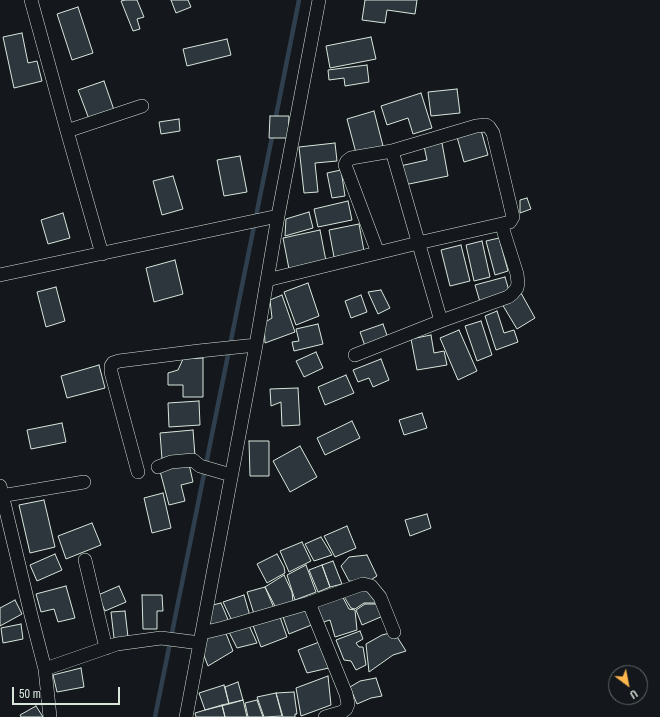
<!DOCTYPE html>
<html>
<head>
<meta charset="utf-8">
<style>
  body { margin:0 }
  #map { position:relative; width:660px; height:717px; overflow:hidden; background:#14181c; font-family:"Archivo Narrow",sans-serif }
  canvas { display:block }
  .north { position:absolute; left:608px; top:665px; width:40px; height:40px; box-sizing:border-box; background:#14181c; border:1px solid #626a69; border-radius:50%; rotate:148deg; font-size:11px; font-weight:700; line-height:16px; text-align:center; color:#d8e6dc }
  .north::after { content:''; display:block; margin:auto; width:14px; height:18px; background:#ffb74d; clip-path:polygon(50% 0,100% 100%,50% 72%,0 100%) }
  .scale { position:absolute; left:12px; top:687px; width:108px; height:18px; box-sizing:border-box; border:2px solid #d8e6dc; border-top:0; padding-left:5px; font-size:12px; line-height:14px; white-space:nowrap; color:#d8e6dc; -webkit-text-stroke:3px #14181c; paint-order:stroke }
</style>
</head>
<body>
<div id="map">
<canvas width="660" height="717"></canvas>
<div class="north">U</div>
<div class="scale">50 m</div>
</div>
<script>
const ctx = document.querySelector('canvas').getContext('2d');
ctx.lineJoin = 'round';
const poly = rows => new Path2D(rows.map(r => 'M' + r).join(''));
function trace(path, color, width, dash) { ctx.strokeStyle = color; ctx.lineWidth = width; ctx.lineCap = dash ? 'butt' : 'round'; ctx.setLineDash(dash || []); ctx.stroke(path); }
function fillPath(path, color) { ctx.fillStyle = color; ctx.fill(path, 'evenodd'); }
const stream = poly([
  [275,121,299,0],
  [155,717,273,132]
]);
const building = poly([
  [125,0,137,0,144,17,137,19,140,29,133,31,121,1,125,0],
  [171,0,188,0,191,7,176,13,171,0],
  [365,0,417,0,415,14,387,10,385,23,362,20,365,0],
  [78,7,93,53,72,60,57,14,78,7],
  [22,33,28,63,37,61,42,81,14,88,3,37,22,33],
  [371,37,376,59,330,68,326,46,371,37],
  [227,39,231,55,187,66,183,49,227,39],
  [367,65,369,82,345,86,344,78,329,80,328,70,367,65],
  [104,81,114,110,89,119,78,90,104,81],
  [457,89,460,113,431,116,428,92,457,89],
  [421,93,432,128,413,134,408,118,387,125,381,106,421,93],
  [374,111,383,146,356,153,347,119,374,111],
  [270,116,289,116,288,138,269,138,270,116],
  [179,119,180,131,161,134,159,122,179,119],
  [481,130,488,155,464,162,457,137,481,130],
  [335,143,337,161,315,163,318,192,304,193,299,147,335,143],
  [442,143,448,176,404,185,400,166,427,160,424,146,442,143],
  [240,156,247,192,224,196,217,160,240,156],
  [341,170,345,196,332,198,327,173,341,170],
  [173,176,183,209,162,215,153,181,173,176],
  [527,198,531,209,520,213,520,200,527,198],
  [348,201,352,220,318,227,314,209,348,201],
  [309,212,313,228,285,236,286,219,309,212],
  [63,213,70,238,48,244,41,220,63,213],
  [359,224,364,251,334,257,329,230,359,224],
  [320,230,326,261,289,269,283,238,320,230],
  [499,238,508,271,495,275,486,241,499,238],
  [482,241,490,277,474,281,466,245,482,241],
  [461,245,470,281,450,286,441,250,461,245],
  [175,260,183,294,154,302,146,268,175,260],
  [505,277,510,294,480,302,475,285,505,277],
  [308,283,319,316,296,325,284,292,308,283],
  [56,287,65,321,46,327,37,292,56,287],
  [381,290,390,308,378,314,368,292,381,290],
  [521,293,535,318,517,329,502,304,521,293],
  [282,295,295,332,265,343,264,323,272,318,270,300,282,295],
  [361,295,367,312,351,318,345,301,361,295],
  [497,311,504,333,514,330,518,342,496,350,485,316,497,311],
  [481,321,492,355,477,361,465,326,481,321],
  [318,324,323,344,294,351,292,342,299,341,296,329,318,324],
  [383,324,388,338,365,346,360,332,383,324],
  [459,330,477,371,458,380,440,338,459,330],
  [431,335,434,353,444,351,447,365,417,370,411,339,431,335],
  [316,352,323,368,304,377,296,361,316,352],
  [203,358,203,397,183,397,183,385,168,385,168,373,178,370,183,359,203,358],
  [381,359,389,380,373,387,369,378,358,382,353,370,381,359],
  [99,365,105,388,67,398,61,376,99,365],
  [346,375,354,393,325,405,318,387,346,375],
  [298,388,300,425,282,426,281,402,271,406,270,389,298,388],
  [199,401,200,425,169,427,168,403,199,401],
  [422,413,427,428,404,435,399,420,422,413],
  [352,421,360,438,325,455,317,438,352,421],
  [62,423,66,442,31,449,27,430,62,423],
  [193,430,195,456,162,459,160,433,193,430],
  [249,441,269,441,269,476,250,476,249,441],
  [300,446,317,477,290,492,273,461,300,446],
  [189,464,193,482,181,485,185,501,169,505,160,471,189,464],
  [163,493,171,528,152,533,144,498,163,493],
  [44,500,55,547,30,553,19,505,44,500],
  [427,514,431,528,410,536,405,520,427,514],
  [92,523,101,545,66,559,58,536,92,523],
  [347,526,356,548,335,557,324,536,347,526],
  [321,537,332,555,314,561,305,544,321,537],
  [302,542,311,561,289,572,280,551,302,542],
  [55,554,62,570,37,581,30,565,55,554],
  [277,554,284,567,285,573,267,583,257,564,277,554],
  [367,555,377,576,369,581,361,582,349,581,341,566,349,557,367,555],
  [333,561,342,584,330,587,322,565,333,561],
  [306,565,316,592,295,600,287,575,306,565],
  [322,565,330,587,318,592,309,570,322,565],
  [284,575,292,592,293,602,276,608,265,587,284,575],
  [66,586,75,618,58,622,54,609,41,612,36,594,66,586],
  [119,586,126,602,105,611,98,595,119,586],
  [265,587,274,608,254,614,247,592,265,587],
  [369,589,376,603,364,603,355,609,351,608,343,595,369,589],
  [341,594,349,609,355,610,357,630,335,637,330,620,320,623,312,604,341,594],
  [142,595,162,595,163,611,157,611,157,629,143,629,142,595],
  [244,595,250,616,232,621,223,602,244,595],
  [15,600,22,614,0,626,0,608,15,600],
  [221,603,229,622,212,627,207,617,209,606,221,603],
  [365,604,377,604,383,616,362,625,356,610,365,604],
  [307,606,314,624,289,634,282,614,307,606],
  [125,611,128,637,114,638,111,612,125,611],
  [279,614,287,637,261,647,252,623,279,614],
  [248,623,257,643,237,648,228,630,248,623],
  [21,624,23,639,3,643,1,628,21,624],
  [225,631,233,651,208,666,201,648,204,635,225,631],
  [360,631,363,639,356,643,359,647,363,647,366,665,356,670,351,661,344,660,336,640,360,631],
  [394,632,406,651,393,655,369,672,366,644,382,635,394,632],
  [322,641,333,667,307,673,298,650,322,641],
  [81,668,84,687,57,692,53,675,81,668],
  [328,676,331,705,301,716,296,688,328,676],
  [376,678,382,696,371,698,357,704,350,687,360,681,376,678],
  [238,682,243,700,229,704,225,687,238,682],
  [224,685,229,704,205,710,199,693,224,685],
  [294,692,297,714,295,714,295,717,283,717,276,693,294,692],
  [276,693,282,716,264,717,257,697,276,693],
  [243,700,247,717,225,717,222,705,243,700],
  [257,700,263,717,248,717,245,703,257,700],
  [222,705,225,717,196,717,195,713,222,705],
  [36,706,43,717,21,717,20,715,36,706]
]);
const minor = poly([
  [31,0,67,131,102,254],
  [67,131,142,106],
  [392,151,441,321],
  [0,275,278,216],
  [267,280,418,243,502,224],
  [355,355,441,321,508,297,512,294,517,288,518,283,517,274,504,233,502,224,510,222,513,217,493,133,489,127,486,125,476,126,392,151,351,158,347,161,345,165,378,253],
  [158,467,171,462,193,460,200,466,231,475],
  [138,472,111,372,111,366,113,363,119,361,199,351,256,345],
  [0,486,31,615,45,669,50,717],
  [0,496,84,482],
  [85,560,106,648],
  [309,603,346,694,348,704,346,709,342,712,325,717],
  [202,633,223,628,309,603,363,584,371,586,380,597,394,632],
  [45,669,117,644,161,638,200,643],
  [186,717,256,345,278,216,319,0]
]);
trace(stream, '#2f3f4d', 4.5);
fillPath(building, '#2c363c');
trace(building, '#d8e6dc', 1);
trace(minor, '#d8e6dc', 14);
trace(minor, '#14181c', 13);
</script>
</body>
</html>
